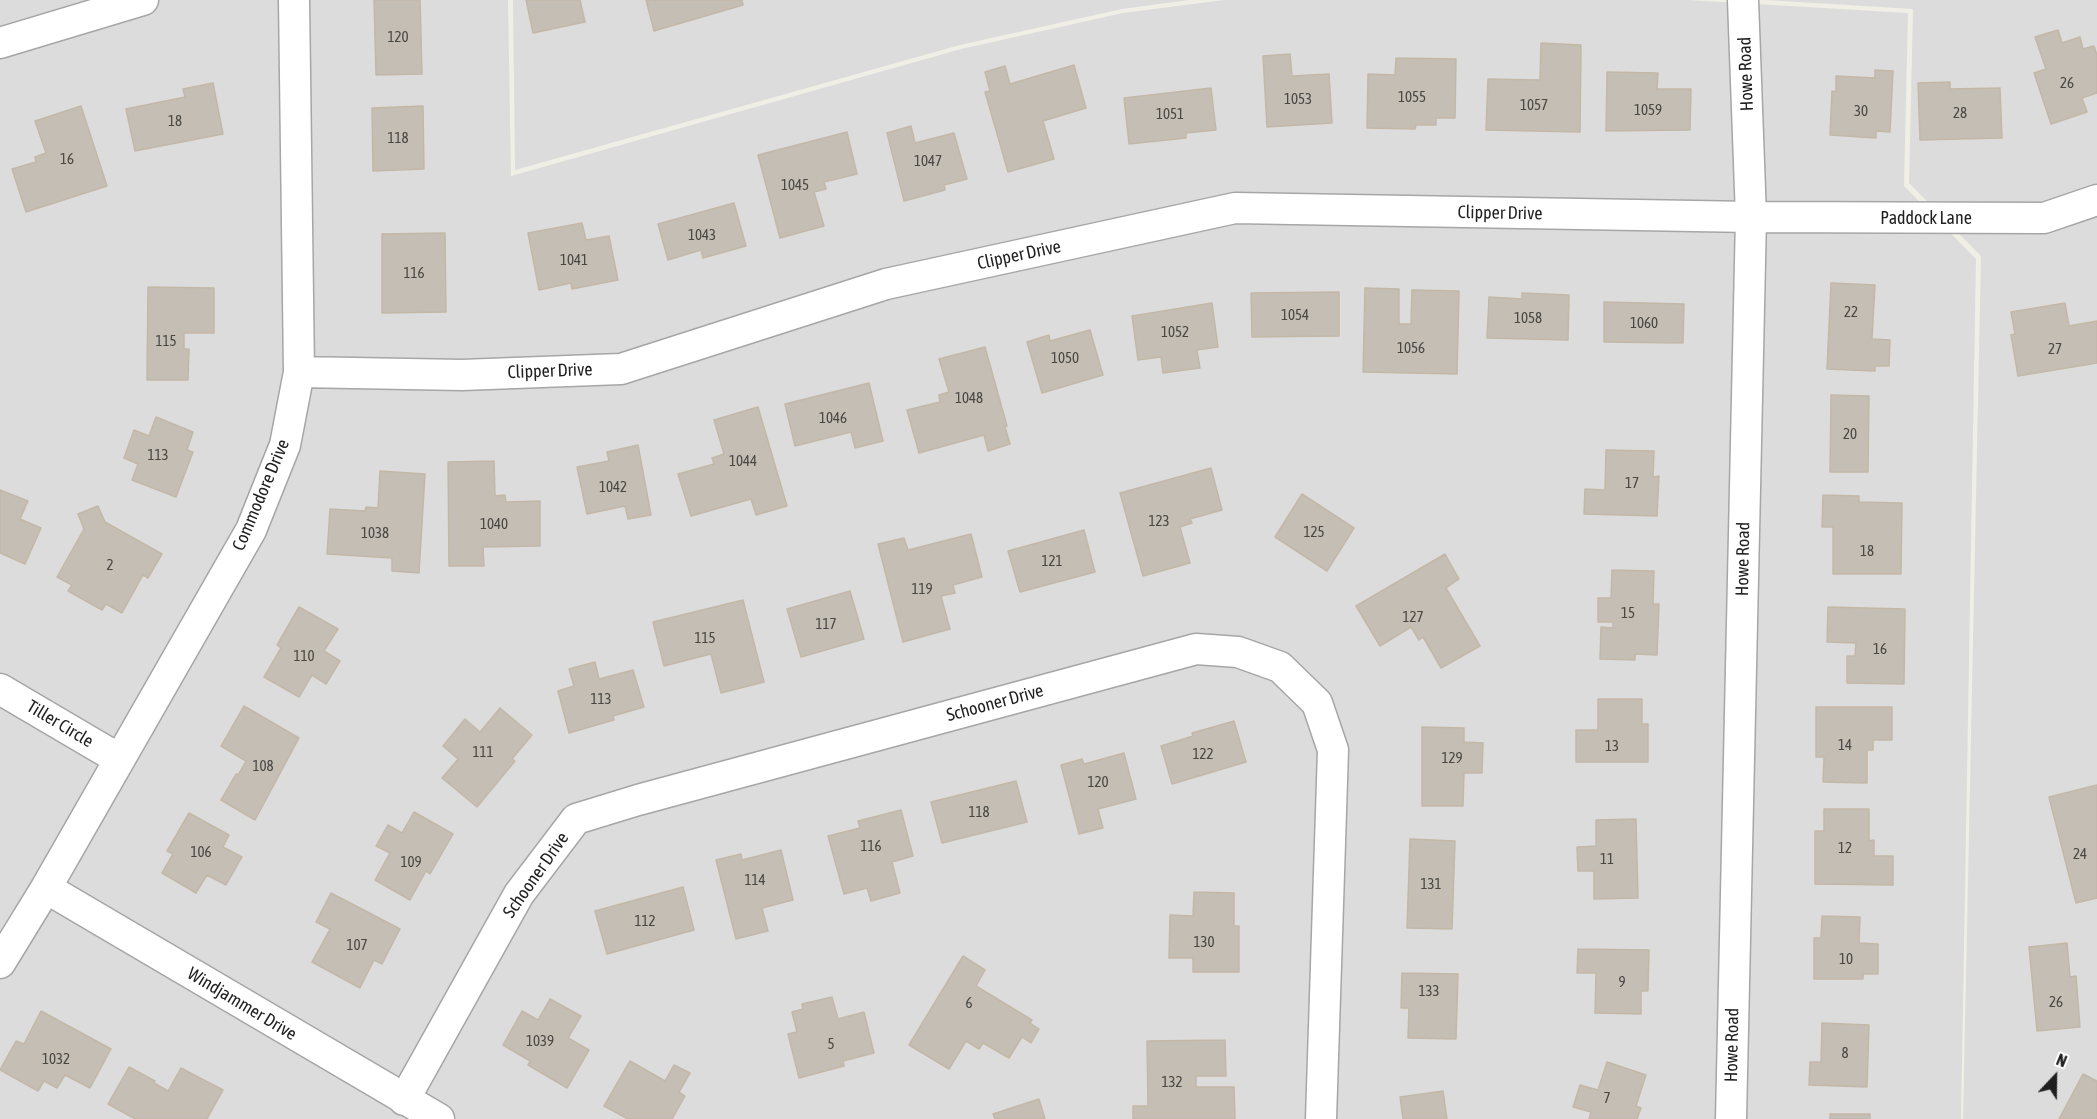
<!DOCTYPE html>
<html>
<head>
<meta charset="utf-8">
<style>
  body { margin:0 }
  #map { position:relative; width:2097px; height:1119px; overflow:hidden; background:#f0efe5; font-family:"Asap Condensed",sans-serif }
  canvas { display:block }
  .north { position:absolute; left:2025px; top:1047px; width:60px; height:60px; -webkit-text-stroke:4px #fff; paint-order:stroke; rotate:22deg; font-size:16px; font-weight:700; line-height:24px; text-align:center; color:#1f1f1f }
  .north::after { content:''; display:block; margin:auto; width:21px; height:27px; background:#1f1f1f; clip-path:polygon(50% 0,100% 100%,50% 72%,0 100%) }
</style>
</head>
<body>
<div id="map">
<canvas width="2097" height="1119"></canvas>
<div class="north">N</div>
</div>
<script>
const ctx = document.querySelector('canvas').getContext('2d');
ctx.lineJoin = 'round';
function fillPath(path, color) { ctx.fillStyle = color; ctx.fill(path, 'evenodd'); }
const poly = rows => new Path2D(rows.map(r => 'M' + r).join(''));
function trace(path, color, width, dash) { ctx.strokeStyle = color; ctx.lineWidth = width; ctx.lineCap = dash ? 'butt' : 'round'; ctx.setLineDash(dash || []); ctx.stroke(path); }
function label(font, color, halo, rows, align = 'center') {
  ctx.font = font + ' "Asap Condensed",sans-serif'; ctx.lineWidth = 6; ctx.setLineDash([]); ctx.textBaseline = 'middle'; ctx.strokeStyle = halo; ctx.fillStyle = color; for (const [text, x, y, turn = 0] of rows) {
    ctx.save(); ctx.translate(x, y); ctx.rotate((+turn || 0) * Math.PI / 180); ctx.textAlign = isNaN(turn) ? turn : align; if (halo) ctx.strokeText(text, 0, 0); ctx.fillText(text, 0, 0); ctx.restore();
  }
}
const residential = poly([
  [0,0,508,0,511,176,961,49,1123,13,1224,0,1688,0,1908,13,1904,186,1976,259,1961,1119,0,1119],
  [513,0,1189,0,1122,9,960,45,515,170],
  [1765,0,2097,0,2097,1119,1963,1119,1981,256,1909,183,1913,9]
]);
const building = poly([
  [374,0,420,0,422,74,376,75,374,0],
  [526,0,580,0,585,22,533,33,526,0],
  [646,0,742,0,743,5,654,31,646,0],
  [2058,30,2062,43,2080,37,2083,49,2094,46,2097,55,2097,93,2082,98,2087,112,2051,124,2034,73,2046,69,2035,37,2058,30],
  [1541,43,1581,45,1580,132,1486,130,1488,79,1540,80,1541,43],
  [1290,54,1292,76,1329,74,1332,123,1267,127,1263,56,1290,54],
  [1396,58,1456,59,1455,118,1436,118,1436,125,1416,125,1415,129,1367,128,1368,74,1395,75,1396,58],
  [1074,65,1086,108,1043,121,1054,159,1008,172,985,92,990,91,985,72,1005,66,1010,84,1074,65],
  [1875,70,1893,71,1890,132,1876,131,1876,138,1830,135,1832,91,1836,92,1836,76,1875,78,1875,70],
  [1607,72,1658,73,1657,89,1691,89,1690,130,1606,131,1607,72],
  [1950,82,1950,89,2000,88,2002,138,1920,140,1918,83,1950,82],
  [213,83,223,134,135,151,126,109,185,97,183,89,213,83],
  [1211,88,1216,130,1186,133,1186,138,1129,144,1124,98,1211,88],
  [81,106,107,186,26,212,12,169,36,162,35,157,46,153,35,121,81,106],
  [423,106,424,169,373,171,372,108,423,106],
  [911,126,915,143,954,133,967,179,944,185,945,190,904,201,887,133,911,126],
  [847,132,857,174,824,182,826,189,814,192,824,226,780,238,758,155,847,132],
  [734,203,746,246,703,258,701,250,668,260,658,224,734,203],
  [582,223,586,240,609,236,618,280,572,289,571,283,539,290,528,233,582,223],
  [445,233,446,312,382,313,382,234,445,233],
  [1831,283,1875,285,1872,339,1890,340,1889,366,1875,366,1875,371,1827,369,1831,283],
  [148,287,214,288,214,333,184,333,184,349,189,349,188,380,147,380,148,287],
  [1365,288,1399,289,1399,324,1411,324,1412,290,1459,291,1457,374,1363,372,1365,288],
  [1339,292,1339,336,1252,337,1251,293,1339,292],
  [1522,293,1569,295,1568,340,1487,338,1489,297,1522,299,1522,293],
  [1604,302,1684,304,1683,343,1604,342,1604,302],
  [1212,303,1218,347,1197,350,1200,368,1163,373,1161,357,1138,360,1132,316,1212,303],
  [2065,303,2069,326,2097,321,2097,363,2018,376,2011,335,2015,334,2011,312,2065,303],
  [1090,330,1103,375,1042,393,1027,342,1049,335,1050,341,1090,330],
  [985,347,1007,426,1005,427,1010,444,988,451,984,435,919,453,907,410,940,402,939,395,949,392,939,359,985,347],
  [869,383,883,441,855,448,851,432,795,446,785,404,869,383],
  [1831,395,1869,396,1868,472,1830,472,1831,395],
  [758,407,787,506,756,515,751,499,691,516,678,474,714,464,712,458,724,454,714,420,758,407],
  [156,417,193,432,187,450,193,452,176,497,132,480,138,464,124,458,134,430,149,436,156,417],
  [638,445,651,515,628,519,625,506,587,514,577,467,609,461,607,452,638,445],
  [1606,450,1654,451,1653,477,1659,476,1657,516,1584,514,1585,489,1605,490,1606,450],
  [494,461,495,496,505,495,506,502,540,501,540,546,483,547,484,566,449,566,448,462,494,461],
  [1211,468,1222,510,1190,519,1192,523,1180,527,1190,563,1143,576,1120,493,1211,468],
  [380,471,425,474,419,573,392,571,392,558,327,554,330,509,365,511,366,507,378,508,380,471],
  [0,490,28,501,20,519,41,528,25,564,0,553,0,490],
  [1302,494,1354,528,1327,571,1275,537,1302,494],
  [1823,495,1859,496,1859,502,1902,503,1901,574,1833,574,1833,527,1822,527,1823,495],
  [98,506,105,522,162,554,148,578,143,575,122,613,106,604,102,610,68,591,72,585,57,577,84,529,78,514,98,506],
  [1084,530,1095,572,1020,592,1008,551,1084,530],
  [971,534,982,577,953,585,955,593,941,596,950,629,903,642,878,544,904,538,908,550,971,534],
  [1445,554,1459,579,1446,588,1480,646,1441,668,1423,637,1419,640,1411,627,1380,646,1356,606,1445,554],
  [1612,570,1654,571,1653,604,1659,604,1657,655,1635,654,1635,660,1600,659,1601,627,1613,628,1613,622,1598,622,1598,598,1611,598,1612,570],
  [850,591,864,639,801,657,787,609,850,591],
  [743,600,764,682,721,693,711,654,664,666,653,622,743,600],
  [299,607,338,629,324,651,340,661,326,684,312,675,299,697,264,677,281,648,277,645,299,607],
  [1828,607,1905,609,1904,684,1847,683,1847,656,1855,656,1856,643,1827,642,1828,607],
  [595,662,599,679,633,670,644,707,613,716,614,720,569,733,558,691,574,686,569,669,595,662],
  [1598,699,1642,699,1642,724,1648,724,1648,762,1576,762,1576,730,1598,730,1598,699],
  [244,706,299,738,255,820,221,800,236,774,238,775,246,761,221,746,244,706],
  [1816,707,1892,707,1892,740,1873,740,1873,750,1867,750,1867,783,1823,782,1824,757,1816,757,1816,707],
  [500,708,532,735,512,759,515,761,477,807,442,778,458,759,443,746,465,719,480,732,500,708],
  [1234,721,1246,762,1172,784,1161,746,1193,736,1192,733,1234,721],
  [1422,727,1464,728,1464,742,1483,743,1482,773,1464,773,1463,806,1422,806,1422,727],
  [1124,753,1136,799,1098,809,1103,828,1079,834,1061,765,1082,759,1084,764,1124,753],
  [1016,781,1027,822,942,843,931,802,1016,781],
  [2097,785,2097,898,2076,903,2049,797,2097,785],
  [1824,809,1869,809,1869,841,1874,840,1874,856,1893,856,1893,885,1815,884,1815,831,1824,831,1824,809],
  [901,810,913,856,892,862,900,893,871,901,867,888,844,894,828,836,860,828,858,821,901,810],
  [414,812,453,834,430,874,426,871,410,900,375,880,390,853,376,846,388,825,402,833,414,812],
  [189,813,229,835,223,847,242,857,226,885,207,875,196,893,162,873,173,854,167,851,189,813],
  [1636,819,1638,898,1594,899,1594,871,1578,871,1577,847,1596,846,1596,820,1636,819],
  [1410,839,1455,841,1452,929,1407,928,1410,839],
  [781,850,793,900,762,908,768,931,736,939,716,860,741,854,742,860,781,850],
  [683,887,694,930,607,954,595,911,683,887],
  [1194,892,1234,893,1234,926,1239,926,1239,972,1193,972,1193,958,1169,958,1170,915,1193,916,1194,892],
  [331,893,400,929,382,964,374,960,360,988,312,962,330,929,316,922,331,893],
  [1822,916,1860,917,1859,943,1878,944,1878,974,1863,974,1863,979,1814,979,1814,938,1821,938,1822,916],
  [2067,943,2070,977,2076,976,2080,1027,2037,1031,2029,947,2067,943],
  [1578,949,1649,950,1648,991,1641,991,1641,1014,1595,1013,1596,973,1577,973,1578,949],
  [963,956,985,970,976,986,1032,1020,1030,1023,1039,1029,1031,1043,1022,1037,1009,1058,983,1043,979,1049,966,1041,949,1069,909,1045,963,956],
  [1402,973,1458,974,1456,1039,1408,1038,1409,1008,1401,1008,1402,973],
  [832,997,838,1019,864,1012,874,1053,843,1061,844,1066,799,1078,788,1034,797,1032,792,1012,803,1009,802,1004,832,997],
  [550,999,581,1016,568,1038,589,1050,567,1088,528,1065,530,1061,503,1045,522,1011,538,1020,550,999],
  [41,1011,111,1049,90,1088,65,1075,57,1088,44,1081,38,1091,0,1070,16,1041,24,1044,41,1011],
  [1822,1023,1869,1025,1867,1087,1809,1085,1810,1062,1821,1062,1822,1023],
  [1225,1040,1226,1076,1196,1076,1196,1087,1234,1087,1235,1119,1133,1119,1133,1106,1148,1106,1147,1041,1225,1040],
  [630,1061,665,1081,674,1065,690,1073,679,1092,685,1096,672,1119,628,1119,604,1106,630,1061],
  [1607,1062,1646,1075,1636,1106,1641,1108,1637,1119,1589,1119,1591,1112,1573,1107,1580,1085,1598,1090,1607,1062],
  [129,1067,155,1081,154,1083,168,1091,181,1068,223,1090,207,1119,135,1119,108,1104,129,1067],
  [2083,1074,2097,1081,2097,1119,2059,1119,2083,1074],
  [1443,1091,1447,1119,1403,1119,1400,1097,1443,1091],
  [1039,1099,1045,1119,995,1119,993,1114,1039,1099],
  [1830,1114,1870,1114,1870,1119,1830,1119,1830,1114]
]);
const minor = poly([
  [0,43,143,0],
  [299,372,462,375,621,369,886,284,1235,208,1751,217,2044,218,2097,200],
  [0,689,119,759],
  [46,888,439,1119],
  [0,963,46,888,251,530,285,445,299,372,294,0],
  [404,1100,519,894,576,819,638,800,1196,649,1238,652,1280,667,1317,703,1333,750,1321,1119],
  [1731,1119,1751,217,1743,0]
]);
const numberNames = [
  ["120",398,37],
  ["26",2067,83],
  ["1055",1412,97],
  ["1053",1298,99],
  ["1057",1534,105],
  ["1059",1648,110],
  ["30",1861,111],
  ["28",1960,113],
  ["1051",1170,114],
  ["18",175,121],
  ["118",398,138],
  ["16",67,159],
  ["1047",928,161],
  ["1045",795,185],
  ["1043",702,235],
  ["1041",574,260],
  ["116",414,273],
  ["22",1851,312],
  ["1054",1295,315],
  ["1058",1528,318],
  ["1060",1644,323],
  ["1052",1175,332],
  ["115",166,341],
  ["1056",1411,348],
  ["27",2055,349],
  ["1050",1065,358],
  ["1048",969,398],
  ["1046",833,418],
  ["20",1850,434],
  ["113",158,455],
  ["1044",743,461],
  ["17",1632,483],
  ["1042",613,487],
  ["123",1159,521],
  ["1040",494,524],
  ["125",1314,532],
  ["1038",375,533],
  ["18",1867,551],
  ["121",1052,561],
  ["2",110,565],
  ["119",922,589],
  ["15",1628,613],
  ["127",1413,617],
  ["117",826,624],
  ["115",705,638],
  ["16",1880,649],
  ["110",304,656],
  ["113",601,699],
  ["14",1845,745],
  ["13",1612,746],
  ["111",483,752],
  ["122",1203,754],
  ["129",1452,758],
  ["108",263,766],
  ["120",1098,782],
  ["118",979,812],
  ["116",871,846],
  ["12",1845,848],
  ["106",201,852],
  ["24",2080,854],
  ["11",1607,859],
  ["109",411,862],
  ["114",755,880],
  ["131",1431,884],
  ["112",645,921],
  ["130",1204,942],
  ["107",357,945],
  ["10",1846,959],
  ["9",1622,982],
  ["133",1429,991],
  ["26",2056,1002],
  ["6",969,1003],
  ["1039",540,1041],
  ["5",831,1044],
  ["8",1845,1053],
  ["1032",56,1059],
  ["132",1172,1082],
  ["7",1607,1098]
];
const streetNames = [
  ["Howe Road",1746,74,-92],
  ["Clipper Drive",1500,213,1],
  ["Paddock Lane",1926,218],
  ["Clipper Drive",1019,255,-12],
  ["Clipper Drive",550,371,-2],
  ["Commodore Drive",261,495,-67],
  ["Howe Road",1743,559,-89],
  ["Schooner Drive",995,703,-15],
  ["Tiller Circle",60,724,31],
  ["Schooner Drive",536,875,-55],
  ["Windjammer Drive",242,1004,31],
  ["Howe Road",1732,1045,-89]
];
fillPath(residential, '#dddcdc');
fillPath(building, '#c5beb4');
trace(building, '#c3b8a7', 1.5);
trace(minor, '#a6a6a6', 33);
trace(minor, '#fff', 30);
label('15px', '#484744', null, numberNames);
label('18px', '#1f1f1f', '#fff', streetNames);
</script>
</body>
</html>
